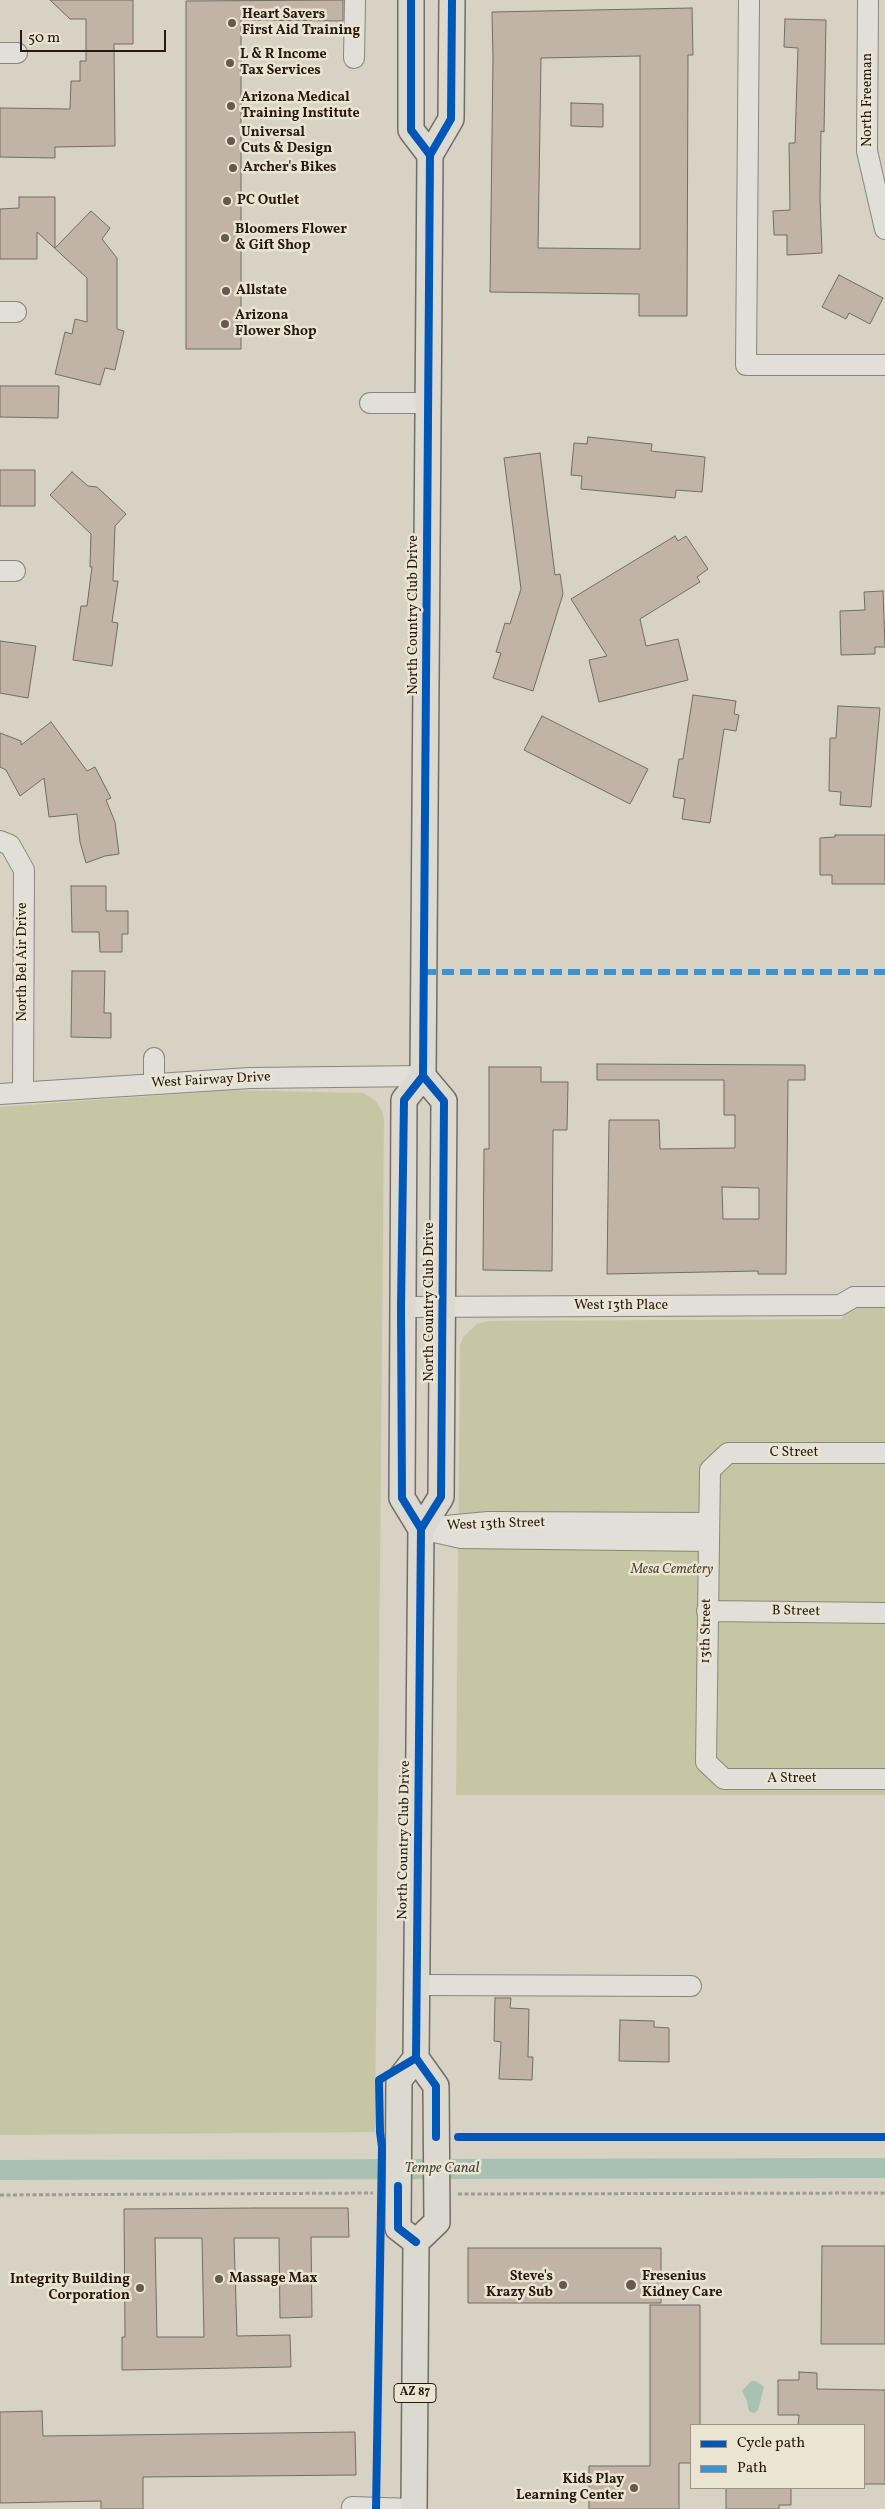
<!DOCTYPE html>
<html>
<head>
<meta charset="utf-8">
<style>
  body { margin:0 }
  #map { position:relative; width:885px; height:2509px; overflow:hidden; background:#d7d2c3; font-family:Vollkorn,serif }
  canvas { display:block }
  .legend { position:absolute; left:690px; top:2424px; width:175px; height:65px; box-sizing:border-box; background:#eae5d3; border:1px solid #9c9386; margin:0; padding:6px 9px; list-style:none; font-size:15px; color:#271812 }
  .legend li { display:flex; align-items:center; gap:10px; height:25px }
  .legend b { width:25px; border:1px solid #9c9386 }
  .scale { position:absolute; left:20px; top:30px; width:146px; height:22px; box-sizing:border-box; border:2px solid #271812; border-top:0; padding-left:6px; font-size:15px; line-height:18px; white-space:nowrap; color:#271812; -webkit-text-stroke:4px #eae5d3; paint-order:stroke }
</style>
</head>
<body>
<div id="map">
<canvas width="885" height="2509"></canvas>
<ul class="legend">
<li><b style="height:6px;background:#0057b8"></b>Cycle path</li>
<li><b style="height:6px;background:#3b93d3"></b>Path</li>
</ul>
<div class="scale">50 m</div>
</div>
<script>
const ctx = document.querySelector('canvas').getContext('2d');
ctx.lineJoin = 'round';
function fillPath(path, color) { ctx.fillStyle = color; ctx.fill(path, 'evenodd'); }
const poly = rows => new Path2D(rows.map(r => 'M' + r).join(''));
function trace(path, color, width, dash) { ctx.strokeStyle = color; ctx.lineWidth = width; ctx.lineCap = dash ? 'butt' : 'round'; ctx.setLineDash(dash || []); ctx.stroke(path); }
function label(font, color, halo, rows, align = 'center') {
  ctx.font = font + ' Vollkorn,serif'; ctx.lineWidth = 5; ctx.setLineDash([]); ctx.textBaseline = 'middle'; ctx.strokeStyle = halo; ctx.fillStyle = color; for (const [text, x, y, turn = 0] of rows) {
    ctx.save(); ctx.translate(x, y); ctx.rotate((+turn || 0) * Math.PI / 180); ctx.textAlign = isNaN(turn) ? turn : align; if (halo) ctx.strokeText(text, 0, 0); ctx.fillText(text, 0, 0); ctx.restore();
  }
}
const green = poly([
  [232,1090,363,1093,375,1100,382,1111,384,1120,375,2132,0,2135,0,1107],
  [843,1308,885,1308,885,1795,456,1795,460,1345,464,1336,478,1323,490,1321,842,1319]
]);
const water = poly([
  [751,2381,756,2381,764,2387,758,2410,754,2413,749,2411,747,2401,742,2391]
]);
const canal = poly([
  [0,2170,885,2168]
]);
const building = poly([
  [50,0,133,0,133,44,114,44,115,146,55,147,55,158,0,157,0,108,70,109,71,81,80,81,80,61,86,61,86,19,70,19,50,0],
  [343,0,343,21,241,20,241,349,186,349,186,1,343,0],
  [692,8,693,55,688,55,687,316,639,316,639,294,490,292,493,58,492,12,692,8],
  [640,56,640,249,538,248,541,58,640,56],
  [785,19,826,20,824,132,821,131,820,198,822,253,787,255,787,235,774,235,773,211,790,210,789,143,795,143,798,48,784,47,785,19],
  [571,103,603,104,603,127,571,126,571,103],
  [19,197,55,197,55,248,91,211,110,228,102,239,117,258,117,329,124,331,115,370,105,368,100,385,55,374,65,332,72,334,75,319,87,322,87,278,37,232,37,259,0,259,0,209,19,208,19,197],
  [839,275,883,298,870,324,849,313,846,319,822,307,839,275],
  [0,386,59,386,58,418,0,417,0,386],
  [588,437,652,444,651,451,705,457,702,492,676,490,675,498,581,489,582,476,571,475,574,443,587,444,588,437],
  [540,453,555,575,560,574,563,594,533,691,493,678,501,653,496,652,505,623,510,624,521,589,504,458,540,453],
  [0,470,35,470,35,506,0,506,0,470],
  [72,472,88,486,97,487,126,514,115,526,113,581,118,581,112,622,118,623,112,666,73,660,81,606,87,606,92,567,90,567,91,534,50,495,72,472],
  [675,536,678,541,686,536,708,569,697,577,700,582,640,619,646,646,678,639,688,680,599,702,589,660,607,656,571,599,675,536],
  [883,591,885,647,875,647,875,654,841,655,840,611,865,610,864,592,883,591],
  [0,641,36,646,28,698,0,693,0,641],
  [693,695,736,701,734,714,739,715,736,731,724,729,710,823,682,819,685,799,673,797,679,759,683,759,693,695],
  [838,706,880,708,871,807,840,805,841,792,829,791,830,738,836,738,838,706],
  [542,716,648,769,630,804,524,750,542,716],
  [51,722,87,771,95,767,111,798,106,800,115,822,119,854,105,856,86,863,80,842,77,814,49,817,44,778,20,796,6,770,0,767,0,733,21,741,21,745,51,722],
  [835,835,885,835,885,884,832,884,832,875,820,875,820,838,835,837,835,835],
  [71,886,106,886,106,911,128,911,128,934,122,934,122,952,100,952,99,932,72,932,71,886],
  [72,971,105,971,104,1013,111,1013,111,1038,71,1037,72,971],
  [597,1064,805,1065,805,1080,788,1080,786,1274,758,1274,758,1271,607,1274,609,1120,659,1120,660,1149,735,1148,735,1115,724,1115,724,1080,597,1080,597,1064],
  [722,1187,759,1188,759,1219,723,1219,722,1187],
  [489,1067,541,1067,541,1082,568,1082,567,1130,553,1130,552,1271,483,1270,484,1149,489,1149,489,1067],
  [495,1998,511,1998,510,2008,529,2009,528,2057,533,2057,532,2080,499,2079,501,2042,494,2041,495,1998],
  [620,2020,654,2021,654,2027,669,2028,669,2062,619,2061,620,2020],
  [256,2208,348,2208,349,2237,311,2237,312,2317,280,2318,279,2238,234,2238,237,2336,290,2335,291,2367,122,2370,122,2337,125,2337,124,2209,256,2208],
  [155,2238,202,2238,204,2337,157,2337,155,2238],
  [822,2246,885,2246,885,2344,821,2344,822,2246],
  [468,2248,661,2248,661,2303,468,2303,468,2248],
  [650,2305,700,2305,700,2425,691,2425,691,2463,679,2463,679,2509,589,2509,589,2466,650,2466,650,2305],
  [799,2372,817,2373,817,2389,885,2390,885,2484,864,2484,864,2425,798,2425,799,2415,778,2415,778,2380,799,2380,799,2372],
  [42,2411,43,2436,355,2432,356,2475,143,2477,143,2509,101,2509,101,2501,0,2503,0,2412,42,2411],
  [726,2488,791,2488,791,2505,779,2505,779,2509,726,2509,726,2488]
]);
const path = poly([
  [458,2194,885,2193],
  [0,2195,373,2193]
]);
const minor = poly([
  [749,0,746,365,885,365],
  [868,0,867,151,885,229],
  [0,53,17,53],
  [354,58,355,0],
  [0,312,16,312],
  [370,403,428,403],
  [0,571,15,571],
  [0,841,10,845,24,870,23,1092],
  [154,1083,154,1058],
  [0,1094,250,1078,423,1076],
  [401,1307,840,1305,854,1297,885,1297],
  [885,1453,728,1453,710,1470,706,1762,724,1779,885,1779],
  [435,1527,488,1522,709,1523],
  [421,1529,461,1538,709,1541],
  [707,1611,885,1613],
  [416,1985,691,1986],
  [352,2507,414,2509]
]);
const major = poly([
  [411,0,411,130,430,155],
  [421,1529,441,1497,444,1101,423,1076],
  [416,2058,399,2080,398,2228,416,2242],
  [414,2509,416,2242,437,2222,436,2086,416,2058,421,1529,402,1498,404,1100,423,1076,430,155,451,119,452,0]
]);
const quiet = poly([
  [424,972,885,972]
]);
const cycleway = poly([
  [411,0,411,130,430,155],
  [421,1529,441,1497,444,1101,423,1076],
  [436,2137,436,2086,416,2058,421,1529,402,1498,401,1307,404,1100,423,1076,430,155,451,119,452,0],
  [458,2137,885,2137],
  [398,2186,398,2228,416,2242],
  [376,2509,382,2147,380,2132,379,2080,416,2058]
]);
const markers = [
  [232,23,5,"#655950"],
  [230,63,5,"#655950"],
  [231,106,5,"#655950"],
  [231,141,5,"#655950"],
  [233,168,5,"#655950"],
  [227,201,5,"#655950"],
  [225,238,5,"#655950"],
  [226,291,5,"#655950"],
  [225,324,5,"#655950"],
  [219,2279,5,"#655950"],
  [563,2285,5,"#655950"],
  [631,2285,6,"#655950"],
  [140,2288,5,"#655950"],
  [634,2488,5,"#655950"]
];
const shields = [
  [415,2393,42]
];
const shieldNames = [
  ["AZ 87",415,2393]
];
const poiNames = [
  ["Heart Savers",242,15],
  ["First Aid Training",242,31],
  ["L & R Income",240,55],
  ["Tax Services",240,71],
  ["Arizona Medical",241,98],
  ["Training Institute",241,114],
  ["Universal",241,133],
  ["Cuts & Design",241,149],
  ["Archer's Bikes",243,168],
  ["PC Outlet",237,201],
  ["Bloomers Flower",235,230],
  ["& Gift Shop",235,246],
  ["Allstate",236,291],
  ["Arizona",235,316],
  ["Flower Shop",235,332],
  ["Steve's",553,2277,"right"],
  ["Krazy Sub",553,2293,"right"],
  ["Fresenius",642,2277],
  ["Kidney Care",642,2293],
  ["Massage Max",229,2279],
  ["Integrity Building",130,2280,"right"],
  ["Corporation",130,2296,"right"],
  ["Kids Play",624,2480,"right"],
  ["Learning Center",624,2496,"right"]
];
const streetNames = [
  ["North Freeman",868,100,-90],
  ["North Country Club Drive",414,615,-90],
  ["North Bel Air Drive",23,962,-90],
  ["West Fairway Drive",211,1081,-3],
  ["North Country Club Drive",430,1302,-90],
  ["West 13th Place",621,1306],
  ["C Street",794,1453],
  ["West 13th Street",496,1525,-2],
  ["B Street",796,1612,1],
  ["13th Street",707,1631,-89],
  ["A Street",792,1779],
  ["North Country Club Drive",405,1840,-89]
];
const parkNames = [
  ["Mesa Cemetery",672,1570]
];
const waterNames = [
  ["Tempe Canal",442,2169]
];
fillPath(green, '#c7c6a4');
fillPath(water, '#a8c1b2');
trace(canal, '#a8c1b2', 20);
fillPath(building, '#c1b3a5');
trace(building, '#726d66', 1);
trace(minor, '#8b867d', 22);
trace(major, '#726d66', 28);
trace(path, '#9f9c95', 3, [4, 2.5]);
trace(minor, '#e1dfd7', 20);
trace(major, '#dcd9d0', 25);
trace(quiet, '#3b93d3', 6, [12, 6]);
trace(cycleway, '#0057b8', 8);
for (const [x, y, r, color] of markers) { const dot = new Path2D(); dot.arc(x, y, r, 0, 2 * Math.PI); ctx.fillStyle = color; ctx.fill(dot); trace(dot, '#eae5d3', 2); }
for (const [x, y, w] of shields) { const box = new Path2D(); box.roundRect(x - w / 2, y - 9.5, w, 19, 4); ctx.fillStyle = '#eae5d3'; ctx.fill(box); trace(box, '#271812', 1); }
label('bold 12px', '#271812', null, shieldNames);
label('bold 14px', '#271812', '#eae5d3', poiNames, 'left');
label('14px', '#271812', '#eae5d3', streetNames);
label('italic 14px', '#534936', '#eae5d3', parkNames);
label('italic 15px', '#484940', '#eae5d3', waterNames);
</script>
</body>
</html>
